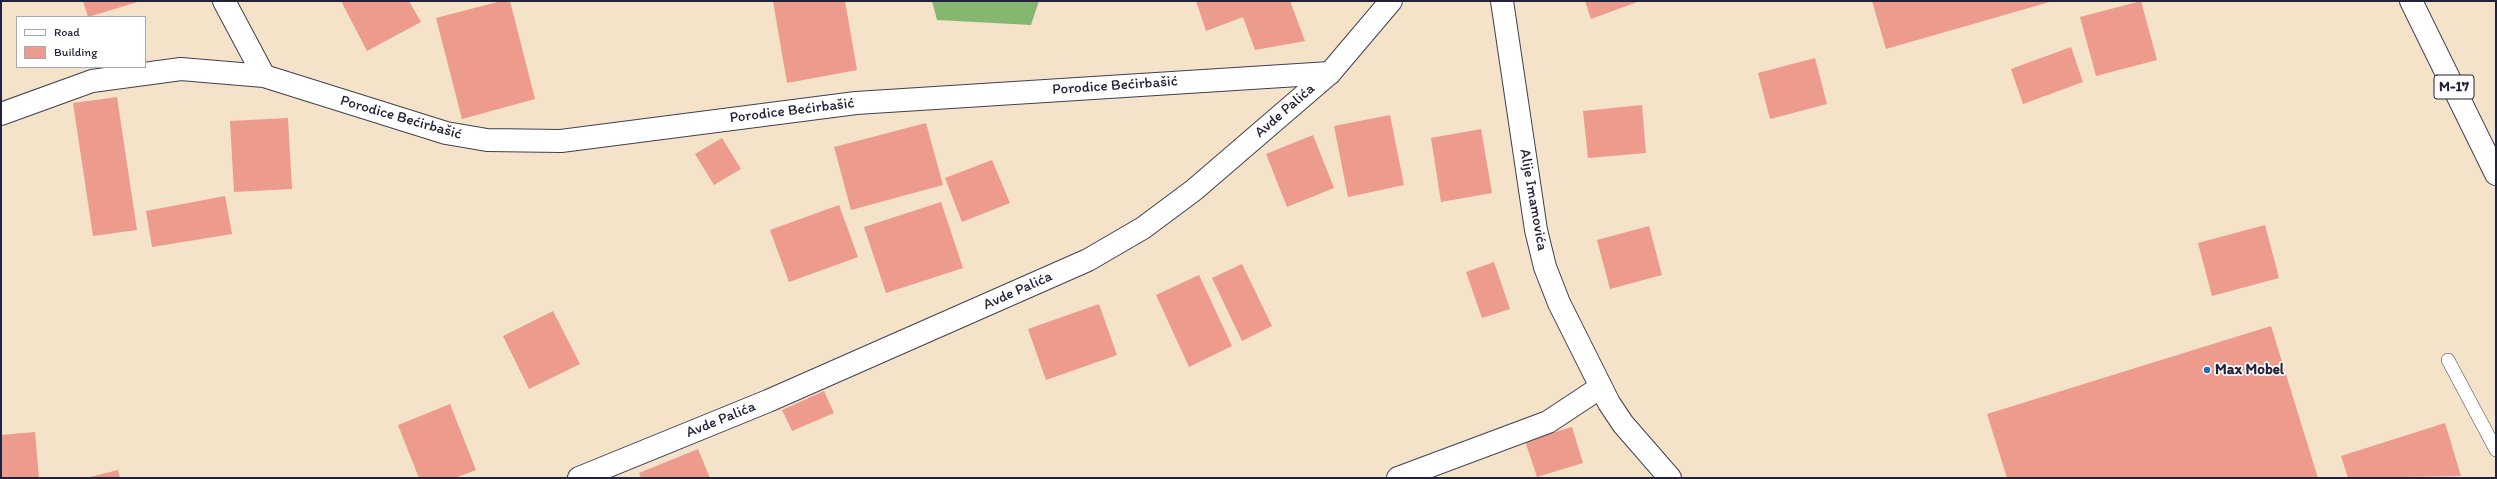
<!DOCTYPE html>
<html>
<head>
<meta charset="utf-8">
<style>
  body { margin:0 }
  #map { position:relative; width:2497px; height:479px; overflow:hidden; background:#f4e2c9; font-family:Itim,sans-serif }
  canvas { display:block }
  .frame { position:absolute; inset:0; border:2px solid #22223b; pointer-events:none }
  .legend { position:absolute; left:16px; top:16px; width:130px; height:52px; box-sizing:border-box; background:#fff; border:1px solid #a7a7b1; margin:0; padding:5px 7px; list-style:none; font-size:12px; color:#22223b }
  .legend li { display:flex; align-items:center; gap:8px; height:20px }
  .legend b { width:20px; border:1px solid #a7a7b1 }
</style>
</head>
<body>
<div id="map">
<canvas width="2497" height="479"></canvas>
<div class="frame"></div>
<ul class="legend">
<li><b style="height:5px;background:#fff"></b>Road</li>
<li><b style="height:11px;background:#ed9b8d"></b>Building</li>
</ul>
</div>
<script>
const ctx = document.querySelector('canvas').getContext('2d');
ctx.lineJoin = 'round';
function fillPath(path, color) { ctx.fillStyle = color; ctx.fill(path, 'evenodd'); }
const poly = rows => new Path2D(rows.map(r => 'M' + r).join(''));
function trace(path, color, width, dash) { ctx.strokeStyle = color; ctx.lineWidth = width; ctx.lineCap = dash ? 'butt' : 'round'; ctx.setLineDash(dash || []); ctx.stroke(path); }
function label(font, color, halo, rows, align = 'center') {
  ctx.font = font + ' Itim,sans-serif'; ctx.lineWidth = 3.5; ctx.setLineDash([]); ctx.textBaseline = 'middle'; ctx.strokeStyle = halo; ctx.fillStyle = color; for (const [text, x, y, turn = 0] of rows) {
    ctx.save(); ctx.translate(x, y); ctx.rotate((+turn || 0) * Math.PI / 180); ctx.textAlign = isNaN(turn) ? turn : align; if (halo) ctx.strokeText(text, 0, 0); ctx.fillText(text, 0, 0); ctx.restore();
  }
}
const forest = poly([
  [932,1,1039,1,1031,25,937,20]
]);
const building = poly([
  [83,1,141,1,88,17],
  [341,1,409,1,421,22,367,51],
  [501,1,510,1,535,99,462,119,436,18],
  [773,1,845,1,857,70,787,83],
  [1196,1,1290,1,1305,41,1255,50,1243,17,1206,31],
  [1585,1,1640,1,1591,19],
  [1872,1,2053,1,1886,49],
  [2141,1,2157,60,2096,76,2080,17],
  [2071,47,2083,82,2023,104,2011,69],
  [1815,58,1827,104,1770,119,1758,73],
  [117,97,137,230,93,236,73,103],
  [1642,105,1646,153,1588,158,1583,111],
  [1390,115,1404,185,1348,197,1334,126],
  [288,118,292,189,234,192,230,121],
  [926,123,943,185,851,210,834,147],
  [1481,129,1492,193,1441,202,1431,138],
  [1313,135,1334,188,1287,207,1266,154],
  [722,138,741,169,714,185,695,154],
  [992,160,1010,203,962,222,945,178],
  [225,196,232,234,152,247,146,211],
  [941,202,963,268,886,293,864,227],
  [839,205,858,257,789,282,770,230],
  [2265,225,2279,278,2212,296,2198,243],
  [1649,226,1662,275,1610,289,1597,240],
  [1494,262,1510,309,1482,318,1466,272],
  [1242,264,1272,326,1242,341,1212,278],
  [1199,275,1232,346,1189,367,1156,295],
  [1099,304,1117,355,1046,380,1028,329],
  [553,311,580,364,529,389,503,336],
  [2271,326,2318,478,2007,478,1987,414],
  [824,391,834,413,792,431,782,410],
  [450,404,476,470,455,478,419,478,398,425],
  [2445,423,2461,476,2348,478,2341,456],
  [1572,427,1583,463,1537,477,1525,441],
  [35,432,39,478,1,478,1,435],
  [698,449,710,478,641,478,639,473],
  [118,470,120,478,90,478,90,477]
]);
const service = poly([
  [2448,360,2496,450]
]);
const minor = poly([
  [224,1,264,76,446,133,487,140,561,141,856,103,1330,73],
  [1502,1,1536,230,1545,267,1559,303,1609,403,1623,424,1670,478],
  [1,114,92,81,181,69,264,76],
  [1398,478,1548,422,1601,387]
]);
const tertiary = poly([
  [579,478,768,401,1088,260,1143,228,1194,190,1330,73,1391,1]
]);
const primary = poly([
  [2411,1,2496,174]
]);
const markers = [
  [2207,370,4,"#1f6fb2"]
];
const shields = [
  [2454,87,40]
];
const shieldNames = [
  ["M-17",2454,87]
];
const streetNames = [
  ["Porodice Bećirbašić",1115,86,-4],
  ["Porodice Bećirbašić",792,111,-7],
  ["Avde Palića",1285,111,-41],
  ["Porodice Bećirbašić",401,118,16],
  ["Alije Imamovića",1533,200,80],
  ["Avde Palića",1018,291,-24],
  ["Avde Palića",721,420,-22]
];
const poiNames = [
  ["Max Mobel",2215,370]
];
fillPath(forest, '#86b771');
fillPath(building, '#ed9b8d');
trace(service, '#423f50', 14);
trace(minor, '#423f50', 24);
trace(tertiary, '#423f50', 24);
trace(primary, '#423f50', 24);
trace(service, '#fff', 13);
trace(minor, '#fff', 22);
trace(tertiary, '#fff', 22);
trace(primary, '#fff', 22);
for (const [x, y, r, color] of markers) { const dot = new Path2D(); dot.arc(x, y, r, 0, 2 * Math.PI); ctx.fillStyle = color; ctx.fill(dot); trace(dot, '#fff', 1.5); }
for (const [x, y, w] of shields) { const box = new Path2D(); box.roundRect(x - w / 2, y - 12, w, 24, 3); ctx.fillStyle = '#fff'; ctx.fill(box); trace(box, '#22223b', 1); }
label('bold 14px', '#22223b', null, shieldNames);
label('15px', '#22223b', '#fff', streetNames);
label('bold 15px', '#22223b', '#fff', poiNames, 'left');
</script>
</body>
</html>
